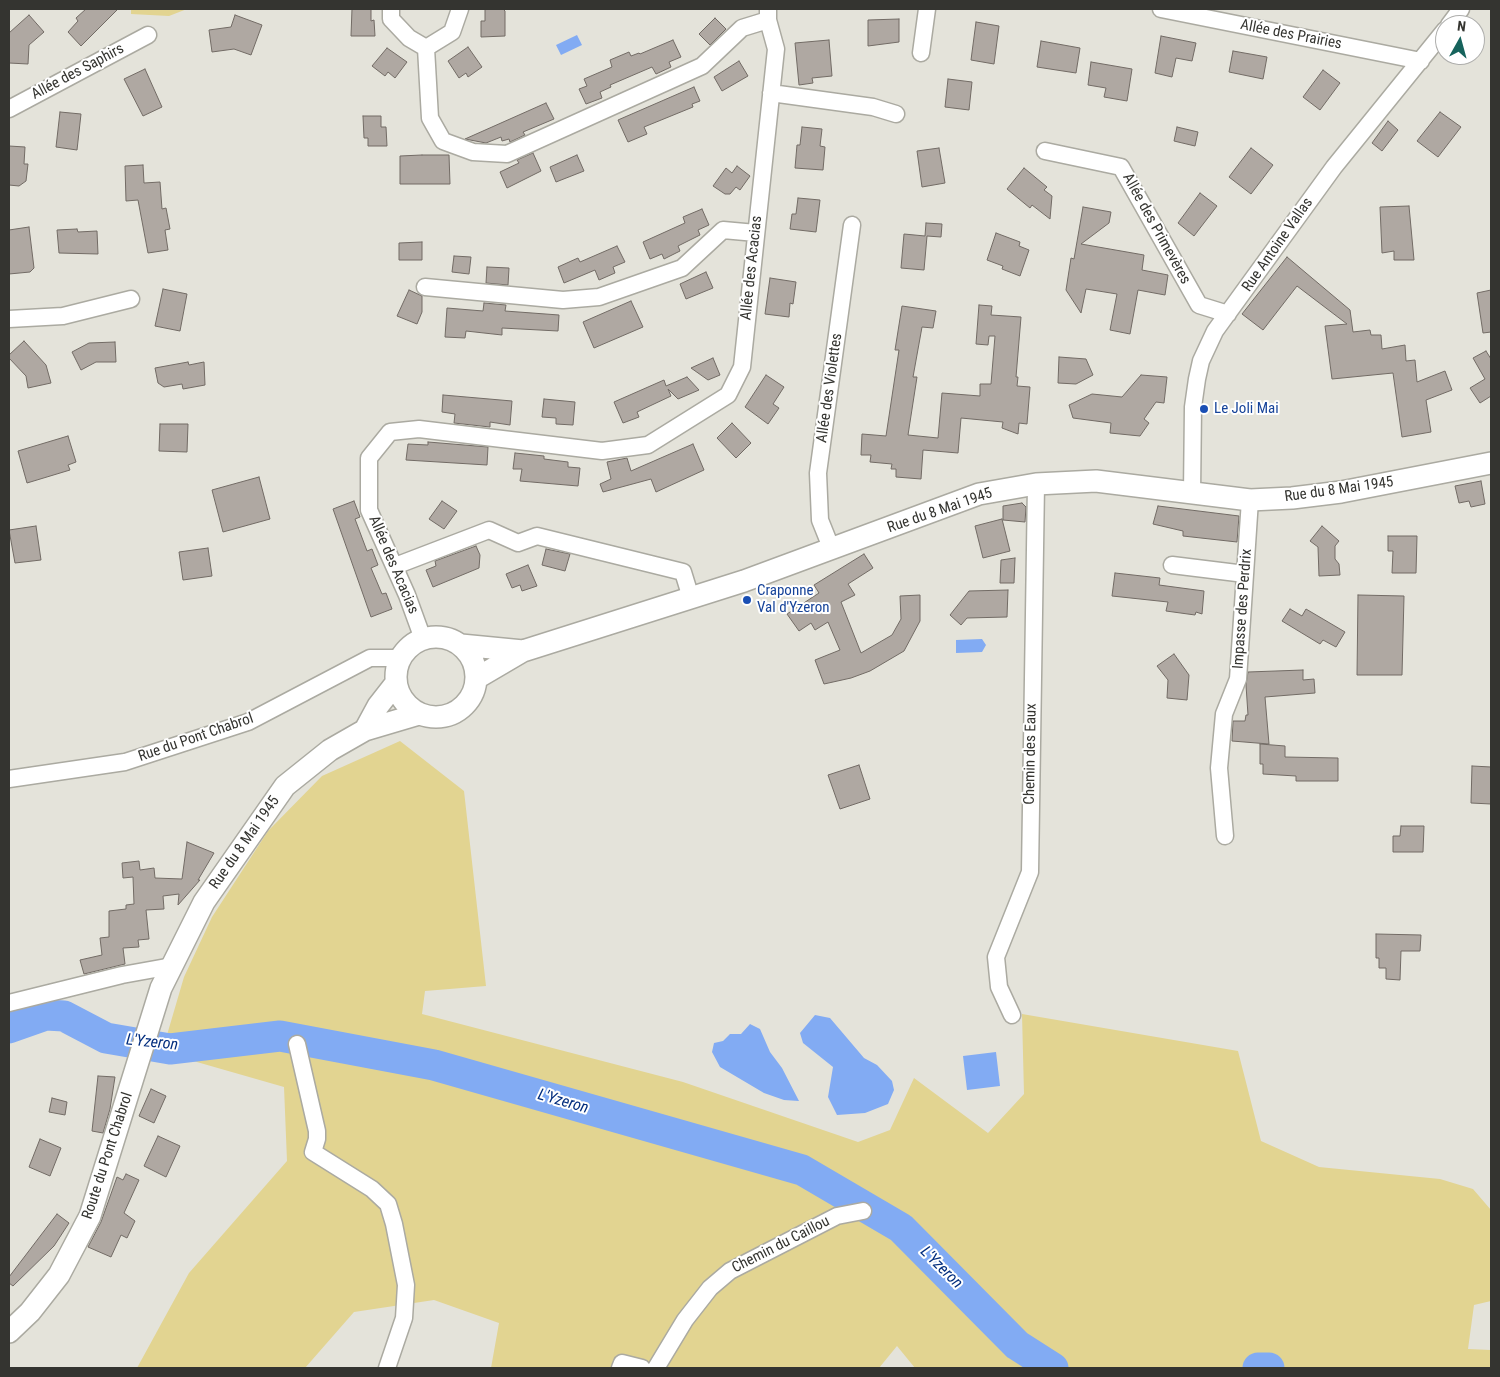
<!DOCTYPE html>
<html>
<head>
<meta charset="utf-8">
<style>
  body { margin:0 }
  #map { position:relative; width:1500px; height:1377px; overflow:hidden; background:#e4e3da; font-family:"Roboto Condensed",sans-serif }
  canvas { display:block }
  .frame { position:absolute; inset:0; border:10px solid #343430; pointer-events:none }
  .north { position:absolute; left:1435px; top:15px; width:50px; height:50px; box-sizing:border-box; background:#fff; border:1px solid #aeaeac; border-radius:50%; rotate:7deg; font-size:14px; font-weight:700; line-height:20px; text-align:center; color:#343430 }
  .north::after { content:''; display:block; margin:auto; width:18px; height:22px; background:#16635c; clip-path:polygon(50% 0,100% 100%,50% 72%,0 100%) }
</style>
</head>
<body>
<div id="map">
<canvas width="1500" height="1377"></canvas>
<div class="frame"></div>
<div class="north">N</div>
</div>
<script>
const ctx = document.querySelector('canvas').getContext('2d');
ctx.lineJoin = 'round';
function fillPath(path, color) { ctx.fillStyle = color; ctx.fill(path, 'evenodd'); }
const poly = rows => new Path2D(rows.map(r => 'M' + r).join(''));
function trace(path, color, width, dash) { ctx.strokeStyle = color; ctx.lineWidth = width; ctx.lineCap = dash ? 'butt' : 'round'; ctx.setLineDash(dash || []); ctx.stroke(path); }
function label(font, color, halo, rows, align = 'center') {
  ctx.font = font + ' "Roboto Condensed",sans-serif'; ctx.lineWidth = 4; ctx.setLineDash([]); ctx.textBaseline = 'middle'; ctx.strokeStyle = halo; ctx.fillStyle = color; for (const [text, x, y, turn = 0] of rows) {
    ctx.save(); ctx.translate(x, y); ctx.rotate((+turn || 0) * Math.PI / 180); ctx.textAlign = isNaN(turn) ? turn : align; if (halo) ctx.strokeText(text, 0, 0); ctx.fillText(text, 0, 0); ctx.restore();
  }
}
const green = poly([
  [131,9,187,9,169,16,131,14],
  [400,741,464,791,486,986,425,991,422,1014,683,1082,858,1142,890,1130,914,1078,988,1133,1024,1094,1022,1014,1238,1051,1261,1141,1319,1167,1440,1179,1473,1189,1491,1210,1491,1301,1474,1305,1468,1349,1491,1350,1491,1368,915,1368,897,1346,879,1368,491,1368,499,1323,434,1300,354,1312,305,1368,137,1368,189,1273,287,1161,284,1087,162,1052,184,977,212,917,268,831,322,776]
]);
const water = poly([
  [577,35,582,45,561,55,556,45],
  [982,639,986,645,982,652,956,653,956,640],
  [815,1015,830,1018,864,1058,877,1065,892,1081,894,1090,888,1104,865,1113,837,1115,828,1097,833,1067,803,1043,800,1033],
  [750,1024,760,1029,770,1052,782,1068,799,1101,784,1100,764,1093,720,1067,712,1052,714,1043,723,1041,730,1034,741,1034],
  [996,1052,1000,1086,967,1090,963,1056]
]);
const river = poly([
  [9,1028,46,1015,64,1016,106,1038,170,1049,280,1036,434,1065,802,1170,901,1228,1017,1345,1053,1368],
  [1258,1368,1269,1368]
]);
const building = poly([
  [86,9,118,9,81,46,68,32,78,21,76,18,86,9],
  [352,9,371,9,371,21,374,20,375,36,351,36,352,9],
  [485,9,503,9,505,11,505,36,481,37,481,21,485,21,485,9],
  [29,15,44,32,29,45,28,64,9,63,9,33,29,15],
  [235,15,262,25,251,55,234,49,212,52,209,30,231,27,235,15],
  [715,18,726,29,710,45,699,34,715,18],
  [899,19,899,42,868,46,868,20,899,19],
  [976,22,999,26,994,64,971,60,976,22],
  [1161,36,1196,43,1192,61,1176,58,1172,77,1155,73,1161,36],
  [673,40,681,57,669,62,671,67,656,74,652,67,610,85,611,87,600,92,602,98,586,104,579,89,587,86,584,79,612,67,610,60,629,52,631,56,639,53,640,54,673,40],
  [829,40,832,76,812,78,813,83,799,85,795,43,829,40],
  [1041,41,1080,48,1076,73,1037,67,1041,41],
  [468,47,482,67,468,77,466,73,459,78,448,61,468,47],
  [387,48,407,62,395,78,388,72,385,76,372,66,387,48],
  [1233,51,1267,57,1263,79,1229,72,1233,51],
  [739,61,748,76,722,91,714,77,739,61],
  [1091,62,1132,69,1127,101,1104,97,1106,88,1088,85,1091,62],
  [145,69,162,107,143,116,124,79,145,69],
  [1323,70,1340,83,1320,110,1303,97,1323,70],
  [948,79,972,82,969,110,945,107,948,79],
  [694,87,700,101,692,104,693,107,644,127,647,134,628,142,618,120,694,87],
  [546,103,554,119,523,132,525,135,510,142,509,139,502,141,501,137,486,143,465,139,546,103],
  [60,112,81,114,77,150,56,147,60,112],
  [1440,112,1461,127,1438,157,1417,141,1440,112],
  [363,116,381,116,381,127,386,127,387,146,368,146,368,138,364,138,363,116],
  [1388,121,1398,130,1382,151,1372,143,1388,121],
  [802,127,822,129,820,146,825,147,823,170,795,168,797,145,800,145,802,127],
  [1177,127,1198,132,1195,146,1174,141,1177,127],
  [9,146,25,147,24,164,28,164,26,181,19,186,9,185,9,146],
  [939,148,945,183,922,187,917,151,939,148],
  [1251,148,1273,165,1251,194,1229,177,1251,148],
  [533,153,541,171,507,188,500,172,519,163,517,160,533,153],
  [422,155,449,155,450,184,400,184,400,156,422,155],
  [577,155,584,171,556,182,550,167,577,155],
  [143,165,144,183,160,182,162,209,166,208,170,229,165,230,168,250,148,253,138,200,126,201,125,166,143,165],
  [737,166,750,176,740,190,736,187,730,194,725,194,713,186,726,168,732,173,737,166],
  [1024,168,1047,187,1044,190,1052,196,1050,219,1032,205,1030,208,1007,189,1024,168],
  [1200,193,1217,206,1194,236,1178,223,1200,193],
  [798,198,820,200,816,232,790,229,792,214,796,214,798,198],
  [1409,206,1414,260,1394,260,1394,251,1382,253,1380,207,1409,206],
  [1083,207,1111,212,1109,223,1081,244,1144,255,1142,270,1168,275,1165,295,1138,290,1130,334,1110,330,1117,294,1086,289,1081,313,1066,290,1071,258,1074,259,1083,207],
  [702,209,709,225,698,230,700,235,678,246,680,251,664,259,662,254,650,259,643,242,685,223,683,217,702,209],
  [926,223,942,224,941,237,927,236,924,270,901,268,904,234,925,236,926,223],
  [29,227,34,268,30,272,9,274,9,230,29,227],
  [77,229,78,232,97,231,98,254,59,253,57,230,77,229],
  [996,233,1020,242,1019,246,1029,250,1020,276,1002,269,1003,266,987,260,996,233],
  [422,242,422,260,399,260,399,243,422,242],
  [617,246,625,262,613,267,615,273,599,280,595,270,564,283,558,267,578,258,580,262,617,246],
  [454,256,471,257,469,274,452,272,454,256],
  [1287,257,1350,310,1353,332,1370,330,1371,335,1381,335,1382,349,1405,345,1406,361,1415,360,1417,382,1445,371,1452,390,1426,400,1431,432,1402,437,1393,373,1332,379,1325,326,1347,324,1297,286,1263,330,1242,314,1287,257],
  [487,267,509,268,508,285,486,283,487,267],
  [706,272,713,288,686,299,680,284,706,272],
  [770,278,796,282,793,304,790,303,789,317,765,314,770,278],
  [163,289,187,294,180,331,155,326,163,289],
  [409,290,422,296,422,312,417,324,397,316,409,290],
  [1491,290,1491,332,1483,333,1477,293,1491,290],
  [631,301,643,327,594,348,583,322,631,301],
  [484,303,506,305,505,311,559,315,558,331,502,328,502,335,466,331,465,338,445,337,447,308,483,311,484,303],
  [979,305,992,306,991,315,1021,317,1016,377,1018,377,1017,386,1030,387,1027,424,1019,423,1018,434,1002,428,1003,422,961,418,958,453,923,450,921,479,896,477,896,469,891,469,892,464,870,462,871,455,861,455,862,434,886,436,899,350,895,350,902,306,936,311,933,328,922,327,913,377,917,377,908,435,938,438,942,393,980,396,980,384,991,384,995,336,989,336,988,345,976,344,979,305],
  [24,341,46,365,51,383,28,388,26,376,9,358,9,355,24,341],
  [115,342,116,362,96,362,81,370,72,352,89,343,115,342],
  [1486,351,1491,359,1491,396,1480,403,1470,388,1485,379,1473,358,1486,351],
  [1059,357,1086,359,1093,375,1076,384,1058,383,1059,357],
  [713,358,720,375,708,380,691,368,713,358],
  [188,362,189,365,204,362,205,385,183,389,182,384,164,387,158,383,155,368,188,362],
  [766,375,784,387,773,404,779,408,768,424,745,407,766,375],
  [1141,375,1167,377,1164,403,1156,402,1144,419,1149,423,1140,436,1110,433,1111,423,1073,418,1069,405,1092,394,1122,397,1141,375],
  [687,377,699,390,678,399,668,389,671,396,637,412,639,417,623,423,614,402,664,380,666,386,687,377],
  [443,395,512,401,510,425,490,422,490,427,454,423,455,414,442,412,443,395],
  [544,399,575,402,573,425,556,424,556,418,542,417,544,399],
  [732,423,751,443,736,458,717,438,732,423],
  [160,424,188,424,187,452,159,451,160,424],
  [68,436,76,462,68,465,70,470,27,483,18,451,68,436],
  [428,442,488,447,487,465,406,460,408,444,428,445,428,442],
  [693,444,704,470,656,492,651,479,603,492,600,484,611,479,607,462,627,458,631,471,693,444],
  [515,453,544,456,544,459,568,462,568,467,580,468,578,486,520,481,522,469,513,469,515,453],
  [259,477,270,519,223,532,212,490,259,477],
  [1481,481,1485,504,1471,507,1469,501,1459,503,1455,486,1481,481],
  [354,501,360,517,355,519,367,551,372,549,378,565,371,568,382,594,386,593,392,609,371,617,333,509,354,501],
  [442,501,457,511,444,529,429,519,442,501],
  [1022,503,1026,507,1025,522,1003,520,1003,506,1022,503],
  [1158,506,1239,516,1237,542,1183,536,1183,531,1153,524,1158,506],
  [1002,519,1010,551,983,558,975,526,1002,519],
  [36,526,41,560,15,563,9,530,36,526],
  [1322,526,1339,541,1335,546,1335,559,1339,564,1340,575,1319,576,1318,547,1310,541,1322,526],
  [1388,536,1417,536,1416,573,1392,573,1393,551,1388,551,1388,536],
  [476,546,480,555,479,568,433,587,426,570,436,566,435,561,476,546],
  [208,548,212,576,183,580,179,552,208,548],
  [546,549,570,554,565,571,542,565,546,549],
  [864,554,873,568,848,584,855,595,841,602,861,653,892,635,901,619,900,596,920,595,920,621,904,651,870,671,851,678,824,684,815,660,840,650,828,622,815,630,811,623,799,631,787,614,819,593,814,585,864,554],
  [1015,558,1014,583,1000,583,1001,560,1015,558],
  [528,565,537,586,522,591,520,585,512,588,506,574,528,565],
  [1115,573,1160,578,1159,585,1204,591,1202,614,1196,612,1195,615,1166,611,1168,602,1112,596,1115,573],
  [1008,590,1007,617,967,618,961,625,950,615,969,591,1008,590],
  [1358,595,1404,596,1402,675,1357,675,1358,595],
  [1290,609,1302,616,1306,609,1345,632,1336,647,1323,640,1320,644,1282,621,1290,609],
  [1174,654,1189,675,1187,700,1167,698,1168,680,1157,666,1174,654],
  [1303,670,1303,680,1314,679,1315,693,1265,697,1269,744,1232,741,1233,721,1245,721,1246,715,1248,715,1246,685,1248,672,1303,670],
  [1260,744,1285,746,1285,757,1338,758,1338,781,1296,781,1296,776,1263,774,1263,764,1260,764,1260,744],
  [859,765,870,799,840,809,828,775,859,765],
  [1472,766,1491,767,1491,804,1471,803,1472,766],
  [1401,826,1424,826,1423,852,1393,852,1393,836,1400,836,1401,826],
  [187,842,214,853,198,880,200,880,178,905,179,894,163,896,164,909,146,910,149,939,138,940,139,947,123,948,125,964,84,974,80,960,102,955,100,938,109,937,109,911,126,909,126,905,134,904,133,877,123,878,122,863,139,861,140,870,154,868,155,878,182,879,187,842],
  [1376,934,1421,935,1420,951,1401,951,1400,980,1386,979,1386,968,1379,968,1379,958,1376,958,1376,934],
  [98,1076,115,1077,110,1109,103,1133,92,1131,98,1076],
  [151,1089,166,1096,154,1123,139,1116,151,1089],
  [52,1098,67,1102,65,1115,49,1112,52,1098],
  [158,1136,180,1146,166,1177,144,1166,158,1136],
  [40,1139,61,1148,50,1176,29,1167,40,1139],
  [126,1174,139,1180,124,1213,135,1221,127,1238,121,1235,111,1257,88,1247,101,1222,117,1177,123,1180,126,1174],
  [57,1214,69,1223,54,1246,13,1286,9,1283,9,1277,57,1214]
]);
const minor = poly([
  [391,9,391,19,409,38,426,48,452,32,460,9],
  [1161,9,1421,61],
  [1449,25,1461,9],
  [426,48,430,118,443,141,473,152,507,154,702,66,742,28,768,20],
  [921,53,927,9],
  [771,93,873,107,896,114],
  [9,109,148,35],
  [1045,151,1121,167,1199,305,1228,314],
  [425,287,563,300,599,297,682,268,723,230,756,233],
  [9,319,63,316,131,299],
  [1192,493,1193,407,1197,379,1201,361,1215,331,1334,167,1445,30],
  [832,550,820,520,818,473,852,225],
  [1172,565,1245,574],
  [395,566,489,530,518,543,537,536,683,572,691,598],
  [423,639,407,595,369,510,369,458,390,432,419,429,602,451,648,445,728,395,742,367,776,49,768,20,768,9],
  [9,779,125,762,248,722,370,658,401,658],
  [1225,836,1219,768,1224,714,1238,679,1250,500],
  [9,1003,122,975,172,966],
  [1012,1015,999,987,996,957,1030,872,1036,484],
  [297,1044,317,1131,317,1139,313,1152,372,1189,388,1204,394,1224,406,1285,404,1318,387,1368],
  [620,1368,622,1363,642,1368],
  [656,1368,685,1320,710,1288,730,1271,837,1216,863,1211]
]);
const major = poly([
  '396 677a40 40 0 1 1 80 0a40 40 0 1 1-80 0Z',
  [461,645,523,651],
  [477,678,523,651,744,581,979,494,1036,484,1096,481,1250,500,1292,498,1341,492,1491,463],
  [365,730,378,706,396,683],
  [9,1332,30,1312,59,1275,90,1216,161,988,204,902,285,786,330,750,365,730,419,714]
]);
const markers = [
  [1204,409,5,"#1a4fb4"],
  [747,600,5,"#1a4fb4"]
];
const streetNames = [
  ["Allée des Prairies",1291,35,11],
  ["Allée des Saphirs",78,72,-28],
  ["Allée des Primevères",1156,229,61],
  ["Rue Antoine Vallas",1278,245,-55],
  ["Allée des Acacias",752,268,-84],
  ["Allée des Violettes",830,388,-82],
  ["Rue du 8 Mai 1945",1339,490,-8],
  ["Rue du 8 Mai 1945",940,511,-19],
  ["Allée des Acacias",393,565,67],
  ["Impasse des Perdrix",1243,609,-86],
  ["Rue du Pont Chabrol",196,738,-19],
  ["Chemin des Eaux",1031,754,-89],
  ["Rue du 8 Mai 1945",245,843,-55],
  ["Route du Pont Chabrol",108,1156,-72],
  ["Chemin du Caillou",781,1245,-27]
];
const transitNames = [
  ["Le Joli Mai",1214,409],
  ["Craponne",757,591],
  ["Val d'Yzeron",757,608]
];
const waterNames = [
  ["L'Yzeron",152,1043,6],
  ["L'Yzeron",563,1102,16],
  ["L'Yzeron",941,1268,45]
];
fillPath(green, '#e2d491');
fillPath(water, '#82abf3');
trace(river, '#82abf3', 31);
fillPath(building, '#afa8a2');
trace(building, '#726b65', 1);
trace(minor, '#abaaa1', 19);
trace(major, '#abaaa1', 24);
trace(minor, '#fff', 16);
trace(major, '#fff', 21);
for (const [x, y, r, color] of markers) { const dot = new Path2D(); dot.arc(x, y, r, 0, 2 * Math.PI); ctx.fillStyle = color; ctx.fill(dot); trace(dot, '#fff', 2); }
label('15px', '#343430', '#fff', streetNames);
label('15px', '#164399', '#fff', transitNames, 'left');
label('italic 16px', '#022d7e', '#fff', waterNames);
</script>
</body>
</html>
